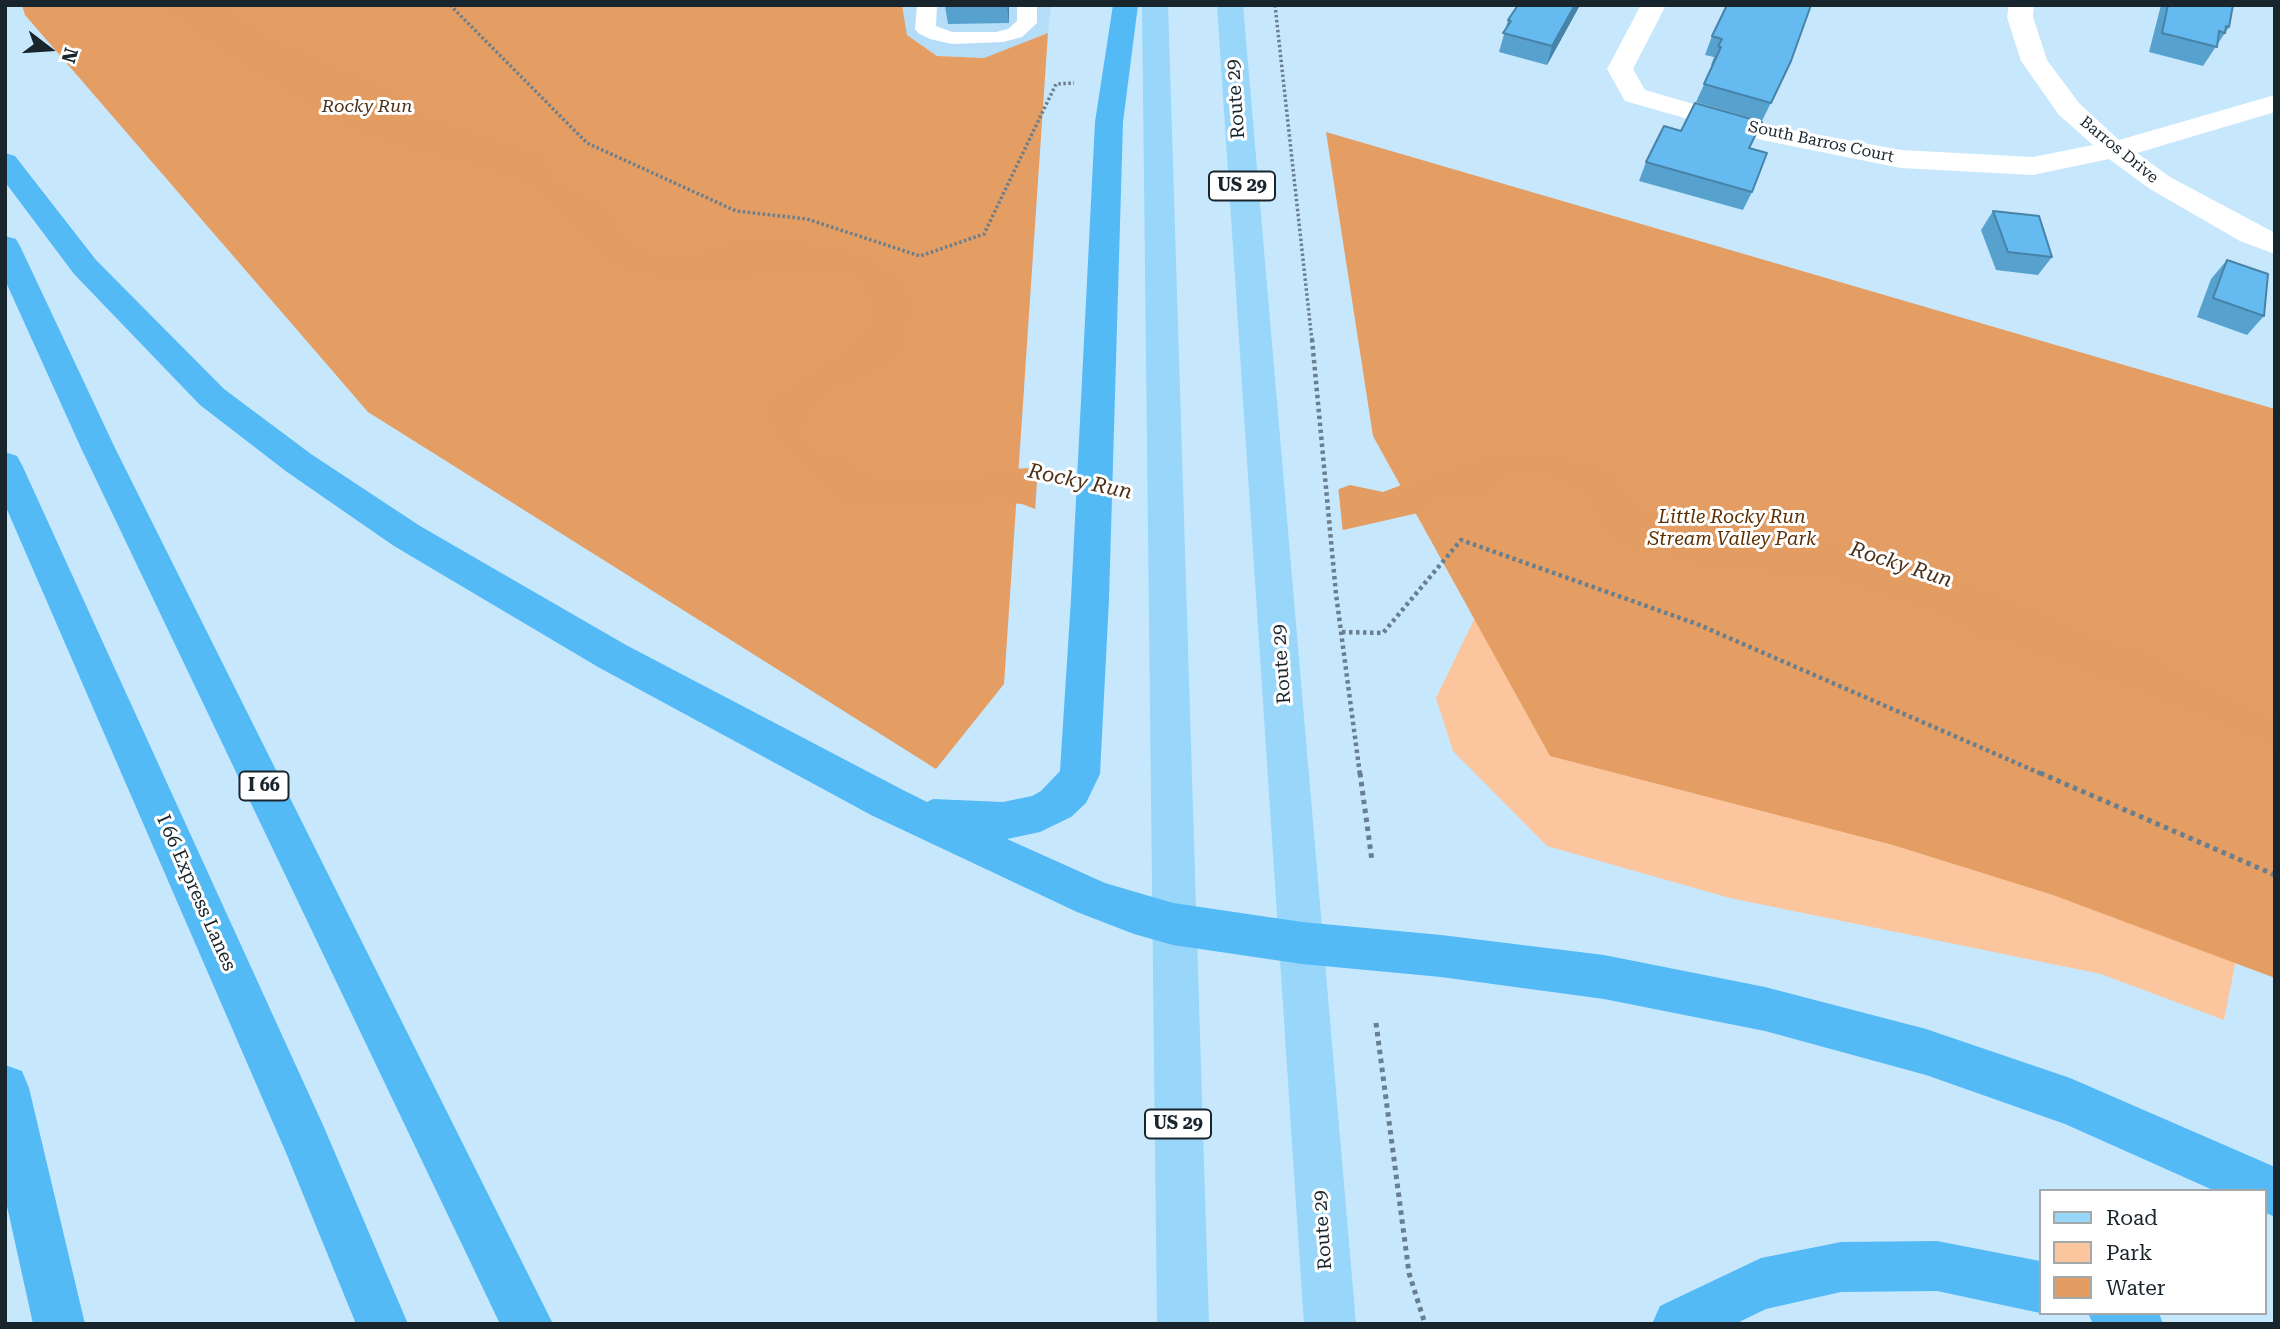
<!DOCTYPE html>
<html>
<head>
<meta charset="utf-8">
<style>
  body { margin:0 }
  #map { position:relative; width:2280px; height:1329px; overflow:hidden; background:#c7e7fd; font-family:"Roboto Serif",serif }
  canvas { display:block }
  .frame { position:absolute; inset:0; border:7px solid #19252d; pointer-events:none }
  .legend { position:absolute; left:2039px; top:1189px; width:228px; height:126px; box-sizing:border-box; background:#fff; border:2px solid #a3a8ab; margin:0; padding:9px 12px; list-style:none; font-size:21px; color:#19252d }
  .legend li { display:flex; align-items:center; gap:14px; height:35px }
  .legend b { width:35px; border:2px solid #a3a8ab }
  .north { position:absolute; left:14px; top:14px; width:70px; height:70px; -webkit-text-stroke:5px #fff; paint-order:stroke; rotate:107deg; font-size:19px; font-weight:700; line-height:28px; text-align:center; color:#19252d }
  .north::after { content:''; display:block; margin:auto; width:24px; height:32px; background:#19252d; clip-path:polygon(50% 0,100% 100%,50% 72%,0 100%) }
</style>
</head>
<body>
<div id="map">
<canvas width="2280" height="1329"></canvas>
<div class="frame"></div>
<ul class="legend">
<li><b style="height:9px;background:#98d6fa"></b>Road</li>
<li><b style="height:19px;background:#fbc69d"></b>Park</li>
<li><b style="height:19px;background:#e39c62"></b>Water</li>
</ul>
<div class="north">N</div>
</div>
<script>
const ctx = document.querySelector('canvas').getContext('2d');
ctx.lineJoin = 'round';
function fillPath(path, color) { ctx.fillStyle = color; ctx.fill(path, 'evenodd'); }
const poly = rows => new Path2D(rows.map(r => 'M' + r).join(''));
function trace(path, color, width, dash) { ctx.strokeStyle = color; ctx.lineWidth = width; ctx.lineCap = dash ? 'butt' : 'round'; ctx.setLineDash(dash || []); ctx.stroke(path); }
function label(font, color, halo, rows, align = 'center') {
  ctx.font = font + ' "Roboto Serif",serif'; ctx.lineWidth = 6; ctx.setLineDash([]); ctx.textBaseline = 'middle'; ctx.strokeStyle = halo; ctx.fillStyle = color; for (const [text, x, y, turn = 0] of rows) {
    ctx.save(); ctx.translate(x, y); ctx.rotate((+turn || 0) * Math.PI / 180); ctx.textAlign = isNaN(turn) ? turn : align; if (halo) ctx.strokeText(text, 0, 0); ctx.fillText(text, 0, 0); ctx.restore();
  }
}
const built = poly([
  [902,5,1051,5,1048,33,984,58,937,56,907,35]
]);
const green = poly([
  [1501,564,2243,925,2224,1020,2101,974,1730,898,1547,846,1453,751,1436,698]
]);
const forest = poly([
  [22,5,902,5,907,35,937,56,984,58,1048,33,1004,684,936,769,368,412,25,15],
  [1326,132,2275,409,2275,978,2053,895,1893,845,1550,756,1373,436]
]);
const water = poly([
  [154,5,228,5,272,36,380,82,435,117,542,151,557,172,559,182,603,203,613,213,627,238,653,251,677,256,728,241,765,234,837,246,869,256,904,277,913,303,908,345,890,370,828,393,813,408,804,436,808,446,846,456,862,470,881,476,926,480,972,477,1005,469,1037,468,1112,497,1289,502,1311,499,1350,485,1383,492,1486,453,1523,450,1577,458,1613,469,1631,497,1650,511,1699,529,1735,526,1770,527,1851,547,2008,596,2065,619,2086,632,2141,649,2275,717,2275,749,2208,720,2016,648,1979,639,1935,615,1840,582,1701,568,1654,554,1631,551,1598,532,1586,496,1547,478,1523,471,1506,480,1485,496,1435,501,1418,513,1299,540,1103,535,1022,504,994,502,904,511,872,510,840,503,820,488,775,441,765,410,769,398,837,353,867,322,870,311,855,280,844,276,818,273,694,285,630,275,594,254,560,215,533,189,488,171,391,147,339,126,213,48]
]);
const pier = poly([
  [1038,464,1094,482,1113,494,1137,496,1289,499,1338,486,1343,533,1299,544,1103,538,1035,513]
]);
const pathFar2 = poly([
  [450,5,587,143,736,211,807,219,920,256,984,234,1056,84,1074,83],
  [1275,5,1312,341]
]);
const pathFar1 = poly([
  [1312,339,1336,594,1360,775],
  [1342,632,1383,633,1461,540,1697,624,2044,775]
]);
const path = poly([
  [1360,773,1372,861],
  [2040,773,2275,875],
  [1376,1023,1409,1273,1425,1324]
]);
const lane = poly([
  [917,5,937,5,936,26,952,32,996,32,1008,29,1017,21,1017,5,1037,5,1037,23,1022,37,1003,42,952,44,930,39,918,33,915,29,917,5]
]);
const street = poly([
  [1641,5,1666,5,1633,69,1645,90,1766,125,1901,150,2033,157,2093,145,2059,115,2021,61,2007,17,2009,5,2034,5,2033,17,2047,60,2079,103,2119,140,2275,95,2275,112,2137,153,2170,177,2275,233,2275,254,2240,241,2150,189,2109,159,2033,175,1901,168,1762,140,1625,101,1607,69,1641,5]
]);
const primary = poly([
  [1142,5,1168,5,1209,1324,1157,1324,1142,5],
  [1217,5,1243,5,1356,1324,1304,1324,1217,5]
]);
const highway = poly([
  [1113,5,1138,5,1123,122,1109,599,1100,774,1086,803,1071,817,1040,832,1007,839,1105,883,1173,903,1302,922,1441,935,1604,955,1765,987,1926,1029,2070,1078,2275,1167,2275,1217,2264,1212,2264,1191,2215,1191,2065,1124,1926,1075,1765,1031,1604,999,1441,977,1302,964,1173,945,1134,934,1077,912,871,815,598,667,394,546,287,472,200,405,74,274,5,182,5,153,15,156,96,260,224,389,311,454,420,526,626,645,901,789,927,802,933,799,1003,802,1032,796,1041,791,1060,771,1071,599,1095,122,1113,5],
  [5,236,16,239,20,246,115,448,553,1324,500,1324,81,448,5,280,5,236],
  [5,452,17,456,22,465,323,1125,408,1324,356,1324,287,1155,5,505,5,452],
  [5,1065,22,1071,29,1088,85,1324,33,1324,5,1197,5,1065],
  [1937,1241,2040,1261,2040,1313,1937,1291,1841,1292,1766,1309,1735,1324,1652,1324,1660,1306,1761,1258,1841,1242,1937,1241],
  [2088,1313,2159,1313,2163,1324,2093,1324,2088,1313]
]);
const wall = poly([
  [1009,5,1009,23,948,24,945,6],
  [1518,5,1580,5,1547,65,1499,52,1508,20],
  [1727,5,1782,80,1762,121,1696,102,1713,65,1711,65,1714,57,1705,55,1712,36],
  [2161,5,2233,5,2229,27,2203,66,2149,52],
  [1681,131,1750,148,1752,192,1743,210,1639,181,1646,162],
  [1993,211,2052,257,2038,275,1996,270,1981,230],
  [2227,260,2264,316,2247,335,2197,317,2211,279]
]);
const shadedWall = poly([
  [1007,5,1009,5,1009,23],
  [1575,5,1580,5,1547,65,1552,46]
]);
const building = poly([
  [1518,5,1575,5,1552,46,1503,33,1511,21,1508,20,1518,5],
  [1727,5,1811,5,1791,61,1771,103,1704,84,1721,47,1718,46,1722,39,1712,36,1727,5],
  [2168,5,2233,5,2229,27,2226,26,2225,33,2219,31,2217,47,2162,33,2168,5],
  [1695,103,1762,122,1749,148,1767,153,1752,192,1646,162,1664,126,1681,131,1695,103],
  [1993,211,2039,216,2052,257,2008,252,1993,211],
  [2227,260,2268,274,2264,316,2213,298,2227,260]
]);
const farStreetnames = [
  ["South Barros Court",1821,142,12],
  ["Barros Drive",2119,150,39]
];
const farWaternames = [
  ["Rocky Run",367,107]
];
const shields = [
  [1242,186,66],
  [264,786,49],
  [1178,1124,66]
];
const shieldNames = [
  ["US 29",1242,186],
  ["I 66",264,786],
  ["US 29",1178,1124]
];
const streetNames = [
  ["Route 29",1236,99,-94],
  ["Route 29",1282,664,-94],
  ["I 66 Express Lanes",196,893,66],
  ["Route 29",1323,1230,-94]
];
const parkNames = [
  ["Little Rocky Run",1732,517],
  ["Stream Valley Park",1732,539]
];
const waterNames = [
  ["Rocky Run",1080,482,12],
  ["Rocky Run",1901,565,18]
];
fillPath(built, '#b5ddf7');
fillPath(green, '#fbc69d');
fillPath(forest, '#e49d63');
fillPath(water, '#e39c62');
fillPath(pier, '#c7e7fd');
trace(pathFar2, '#6a7f8e', 3.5, [2.5, 2.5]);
trace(pathFar1, '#6a7f8e', 4.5, [3.5, 3.5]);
trace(path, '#6a7f8e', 5, [4.5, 4.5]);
fillPath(lane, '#fff');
fillPath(street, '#fff');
fillPath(primary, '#98d6fa');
fillPath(highway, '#54baf6');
fillPath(wall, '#57a1ce');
fillPath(shadedWall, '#4783a8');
fillPath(building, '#65bbf0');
trace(building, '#4783a8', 2);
label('16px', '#19252d', '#fff', farStreetnames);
label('italic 18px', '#4c2f16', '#fff', farWaternames);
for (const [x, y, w] of shields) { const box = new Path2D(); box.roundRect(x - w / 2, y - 14.5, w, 29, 5); ctx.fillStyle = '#fff'; ctx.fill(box); trace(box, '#19252d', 2); }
label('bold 18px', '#19252d', null, shieldNames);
label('19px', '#19252d', '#fff', streetNames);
label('italic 19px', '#5d2f00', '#fff', parkNames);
label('italic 21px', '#4c2f16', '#fff', waterNames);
</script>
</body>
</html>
